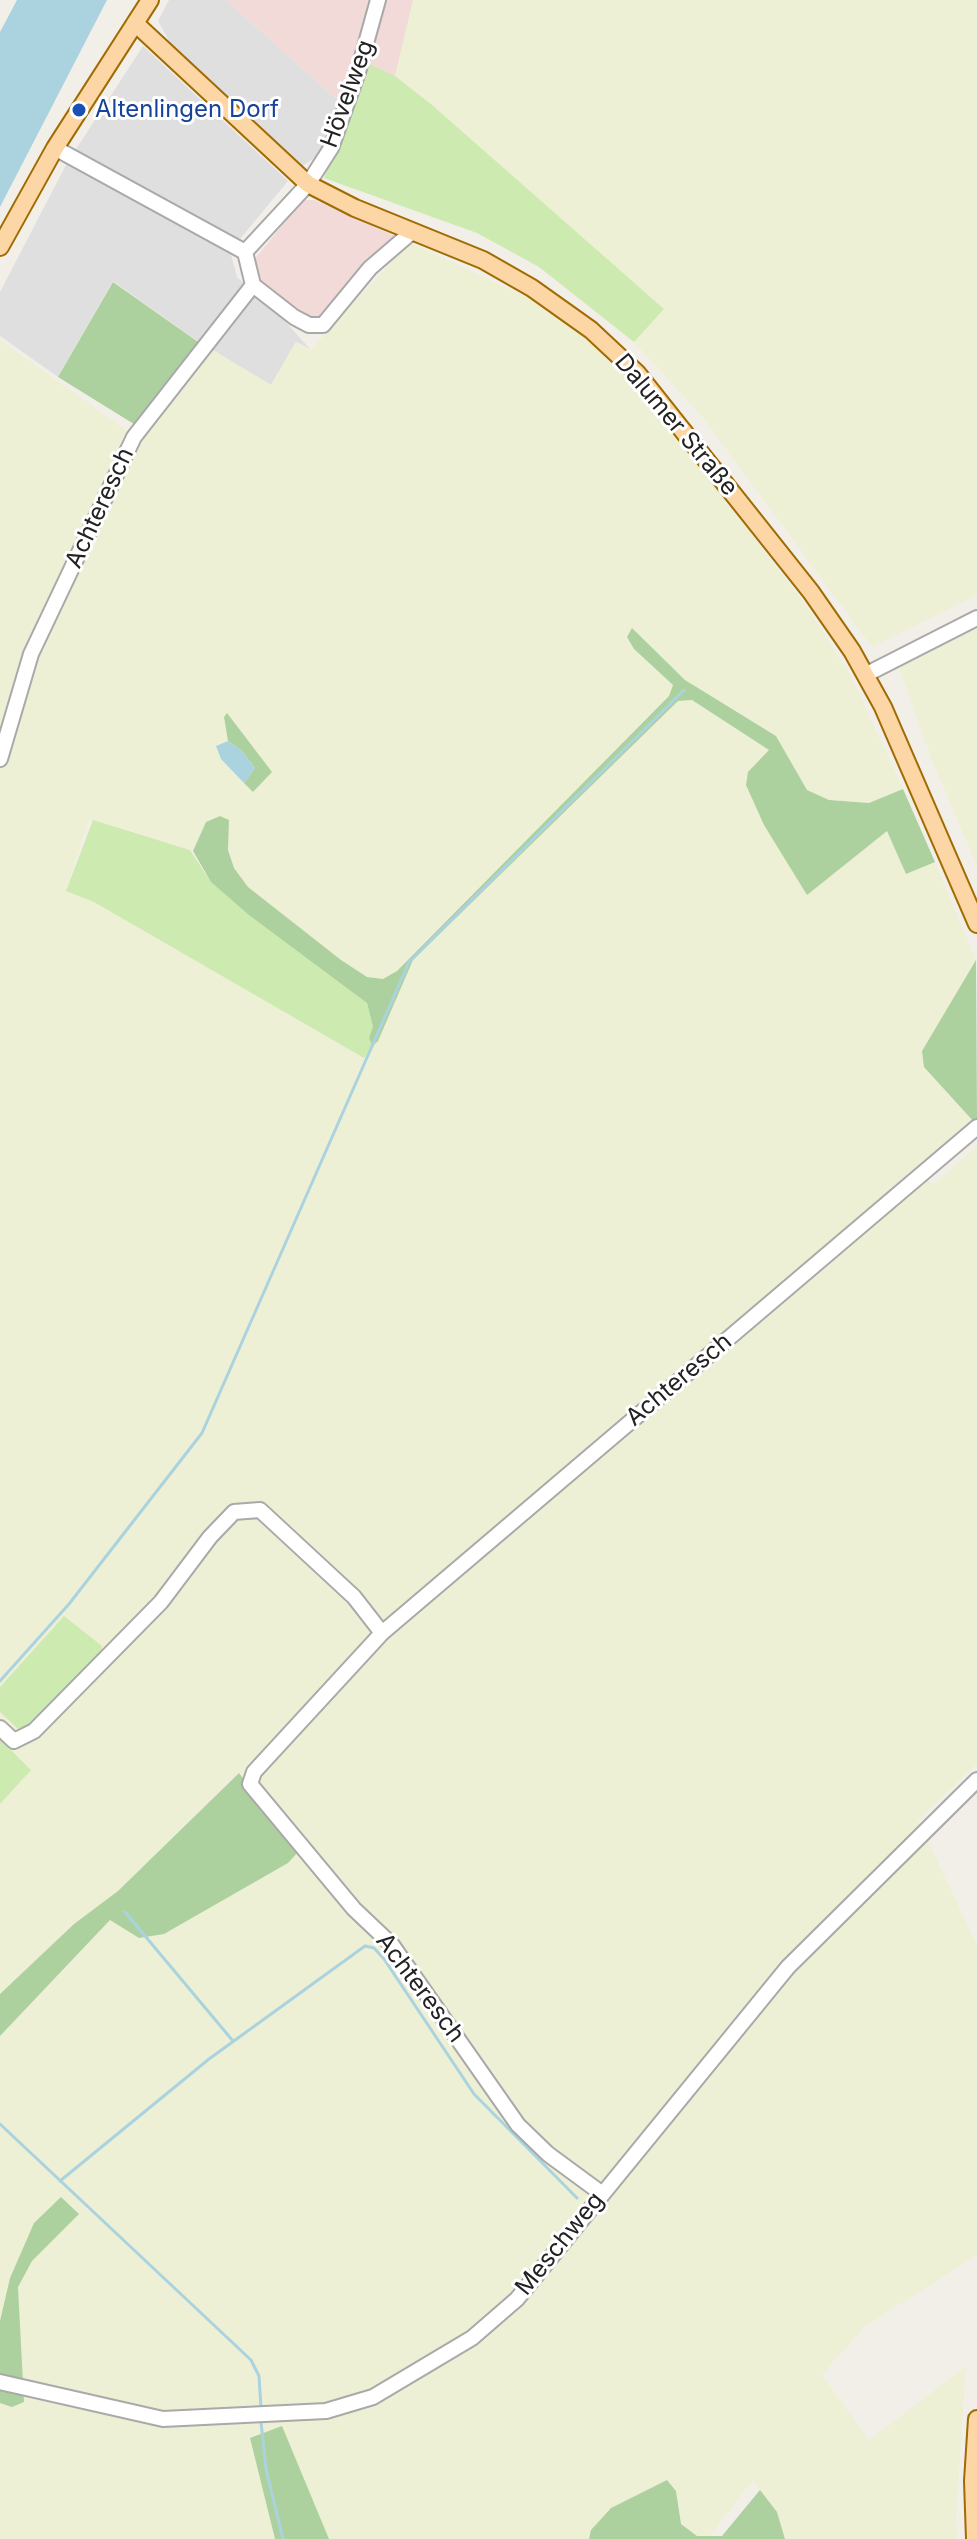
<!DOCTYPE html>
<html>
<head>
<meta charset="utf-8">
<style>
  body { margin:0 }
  canvas { display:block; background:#f2efe9 }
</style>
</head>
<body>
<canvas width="977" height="2539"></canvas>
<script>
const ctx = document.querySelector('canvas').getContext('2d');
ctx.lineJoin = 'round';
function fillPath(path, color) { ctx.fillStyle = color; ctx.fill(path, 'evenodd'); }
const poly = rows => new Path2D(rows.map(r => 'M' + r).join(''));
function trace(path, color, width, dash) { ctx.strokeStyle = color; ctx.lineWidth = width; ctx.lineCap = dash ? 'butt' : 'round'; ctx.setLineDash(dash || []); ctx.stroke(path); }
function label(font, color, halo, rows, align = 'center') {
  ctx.font = font + ' Inter,sans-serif'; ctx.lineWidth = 6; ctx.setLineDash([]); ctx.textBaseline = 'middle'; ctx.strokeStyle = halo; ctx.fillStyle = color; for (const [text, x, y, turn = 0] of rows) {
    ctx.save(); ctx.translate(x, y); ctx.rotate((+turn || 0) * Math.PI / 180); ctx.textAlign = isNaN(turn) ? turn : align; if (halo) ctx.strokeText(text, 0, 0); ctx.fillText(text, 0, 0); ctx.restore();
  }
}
const residential = poly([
  [169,0,226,0,342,104,319,155,302,166,173,48,158,21],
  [143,46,288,181,230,251,237,277,284,320,310,349,296,342,271,385,196,340,113,281,58,377,0,336,0,292,67,163]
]);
const commercial = poly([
  [226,0,414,0,395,76,368,63,354,69,342,104],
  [303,200,315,200,397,237,323,317,314,320,261,283,253,261]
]);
const farmland = poly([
  [413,0,977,0,977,595,872,647,700,414,634,342,664,309,395,76],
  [410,242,545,306,609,358,657,409,810,611,853,680,903,789,869,803,829,800,807,790,776,736,685,680,632,628,634,649,674,686,669,696,396,971,383,979,367,977,341,960,248,887,234,868,228,850,229,820,206,822,193,851,89,819,66,891,94,902,364,1058,413,960,678,701,692,700,770,750,748,772,887,830,906,874,935,862,976,960,922,1051,924,1067,974,1122,918,1170,933,1185,977,1146,977,1764,918,1820,977,1945,977,2255,864,2327,822,2375,869,2440,966,2366,956,2519,958,2539,785,2539,777,2512,753,2480,709,2537,697,2536,681,2524,676,2491,667,2480,611,2508,591,2530,589,2539,329,2539,281,2427,250,2438,275,2539,0,2539,0,2036,110,1920,139,1938,164,1934,288,1863,297,1851,238,1773,118,1891,74,1924,0,1994,0,1804,31,1770,0,1739,0,1712,18,1729,64,1616,0,1687,0,340,132,434,202,344,271,385,296,342,310,350],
  [977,624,977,866,931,758,898,665]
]);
const grass = poly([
  [368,63,395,76,432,105,664,309,634,342,539,267,477,233,324,178],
  [93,820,190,850,211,882,367,1003,373,1027,372,1044,378,1041,364,1058,94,902,66,891],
  [64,1616,102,1646,100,1656,32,1725,18,1729,0,1712,0,1687],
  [0,1739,31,1770,0,1804]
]);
const forest = poly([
  [113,282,201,344,137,426,58,377],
  [632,628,685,680,776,736,807,790,829,800,869,803,903,789,935,862,906,874,887,831,807,895,764,825,746,785,748,772,769,750,692,700,678,701,413,960,378,1041,372,1045,369,1038,373,1027,367,1003,249,915,211,882,193,851,206,822,220,816,229,820,228,850,234,868,248,887,341,960,367,977,383,979,397,971,669,696,673,685,634,649,627,637],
  [227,713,272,772,253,792,244,783,255,768,241,750,228,741,224,717],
  [976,960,977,1119,974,1122,924,1067,922,1051],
  [239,1773,298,1852,288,1863,164,1934,139,1938,110,1920,0,2036,0,1994,74,1924,118,1891],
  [61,2197,79,2214,32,2261,18,2287,24,2402,12,2407,0,2403,0,2321,10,2278,34,2223],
  [282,2426,329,2539,275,2539,250,2438],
  [667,2480,676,2491,681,2524,697,2536,722,2536,760,2490,777,2512,785,2539,589,2539,591,2530,611,2508]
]);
const water = poly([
  [17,0,107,0,0,207,0,32],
  [228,741,241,750,255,768,244,783,221,759,216,746]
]);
const stream = poly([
  [0,1681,69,1604,202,1433,409,962,684,690],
  [125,1912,233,2041],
  [0,2124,251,2360,259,2376,261,2408],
  [60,2181,209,2059,365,1946,374,1948,384,1959,474,2094,577,2198],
  [261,2422,266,2469,283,2539]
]);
const minor = poly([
  [55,148,245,252,308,184,331,148,358,72,378,0],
  [245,252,253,285,294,317,309,325,323,325,370,268,413,231],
  [865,675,977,618],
  [0,759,31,654,134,437,253,285],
  [0,1728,14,1741,34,1731,161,1602,210,1537,234,1512,260,1510,354,1597,382,1633],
  [601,2193,548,2154,518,2125,392,1945,354,1909,250,1784,254,1772,382,1633,977,1127],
  [0,2382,163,2419,326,2411,373,2397,472,2338,517,2299,788,1967,977,1780]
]);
const major = poly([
  [135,23,308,184,355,208,483,260,532,288,591,330,637,373,811,592,852,651,883,707,977,924],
  [0,247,55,148,150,0],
  [975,2539,973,2481,977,2419]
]);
const markers = [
  [79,110,8,"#1a4fb4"]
];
const streetNames = [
  ["Hövelweg",348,94,-70],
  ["Dalumer Straße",676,425,50],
  ["Achteresch",100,508,-65],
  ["Achteresch",679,1380,-40],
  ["Achteresch",420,1988,53],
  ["Meschweg",560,2244,-51]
];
const transitNames = [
  ["Altenlingen Dorf",95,110]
];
fillPath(residential, '#e0dfdf');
fillPath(commercial, '#f2dad9');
fillPath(farmland, '#eef0d5');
fillPath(grass, '#cdebb0');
fillPath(forest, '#add19e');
fillPath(water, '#aad3df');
trace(stream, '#aad3df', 3);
trace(minor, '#a9a9a9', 18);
trace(major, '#a06b00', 20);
trace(minor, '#fff', 14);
trace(major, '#fcd6a4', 16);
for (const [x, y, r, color] of markers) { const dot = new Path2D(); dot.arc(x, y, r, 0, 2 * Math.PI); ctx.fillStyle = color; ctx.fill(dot); trace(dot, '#fff', 3); }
label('24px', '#222', '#fff', streetNames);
label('24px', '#164399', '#fff', transitNames, 'left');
</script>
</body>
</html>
